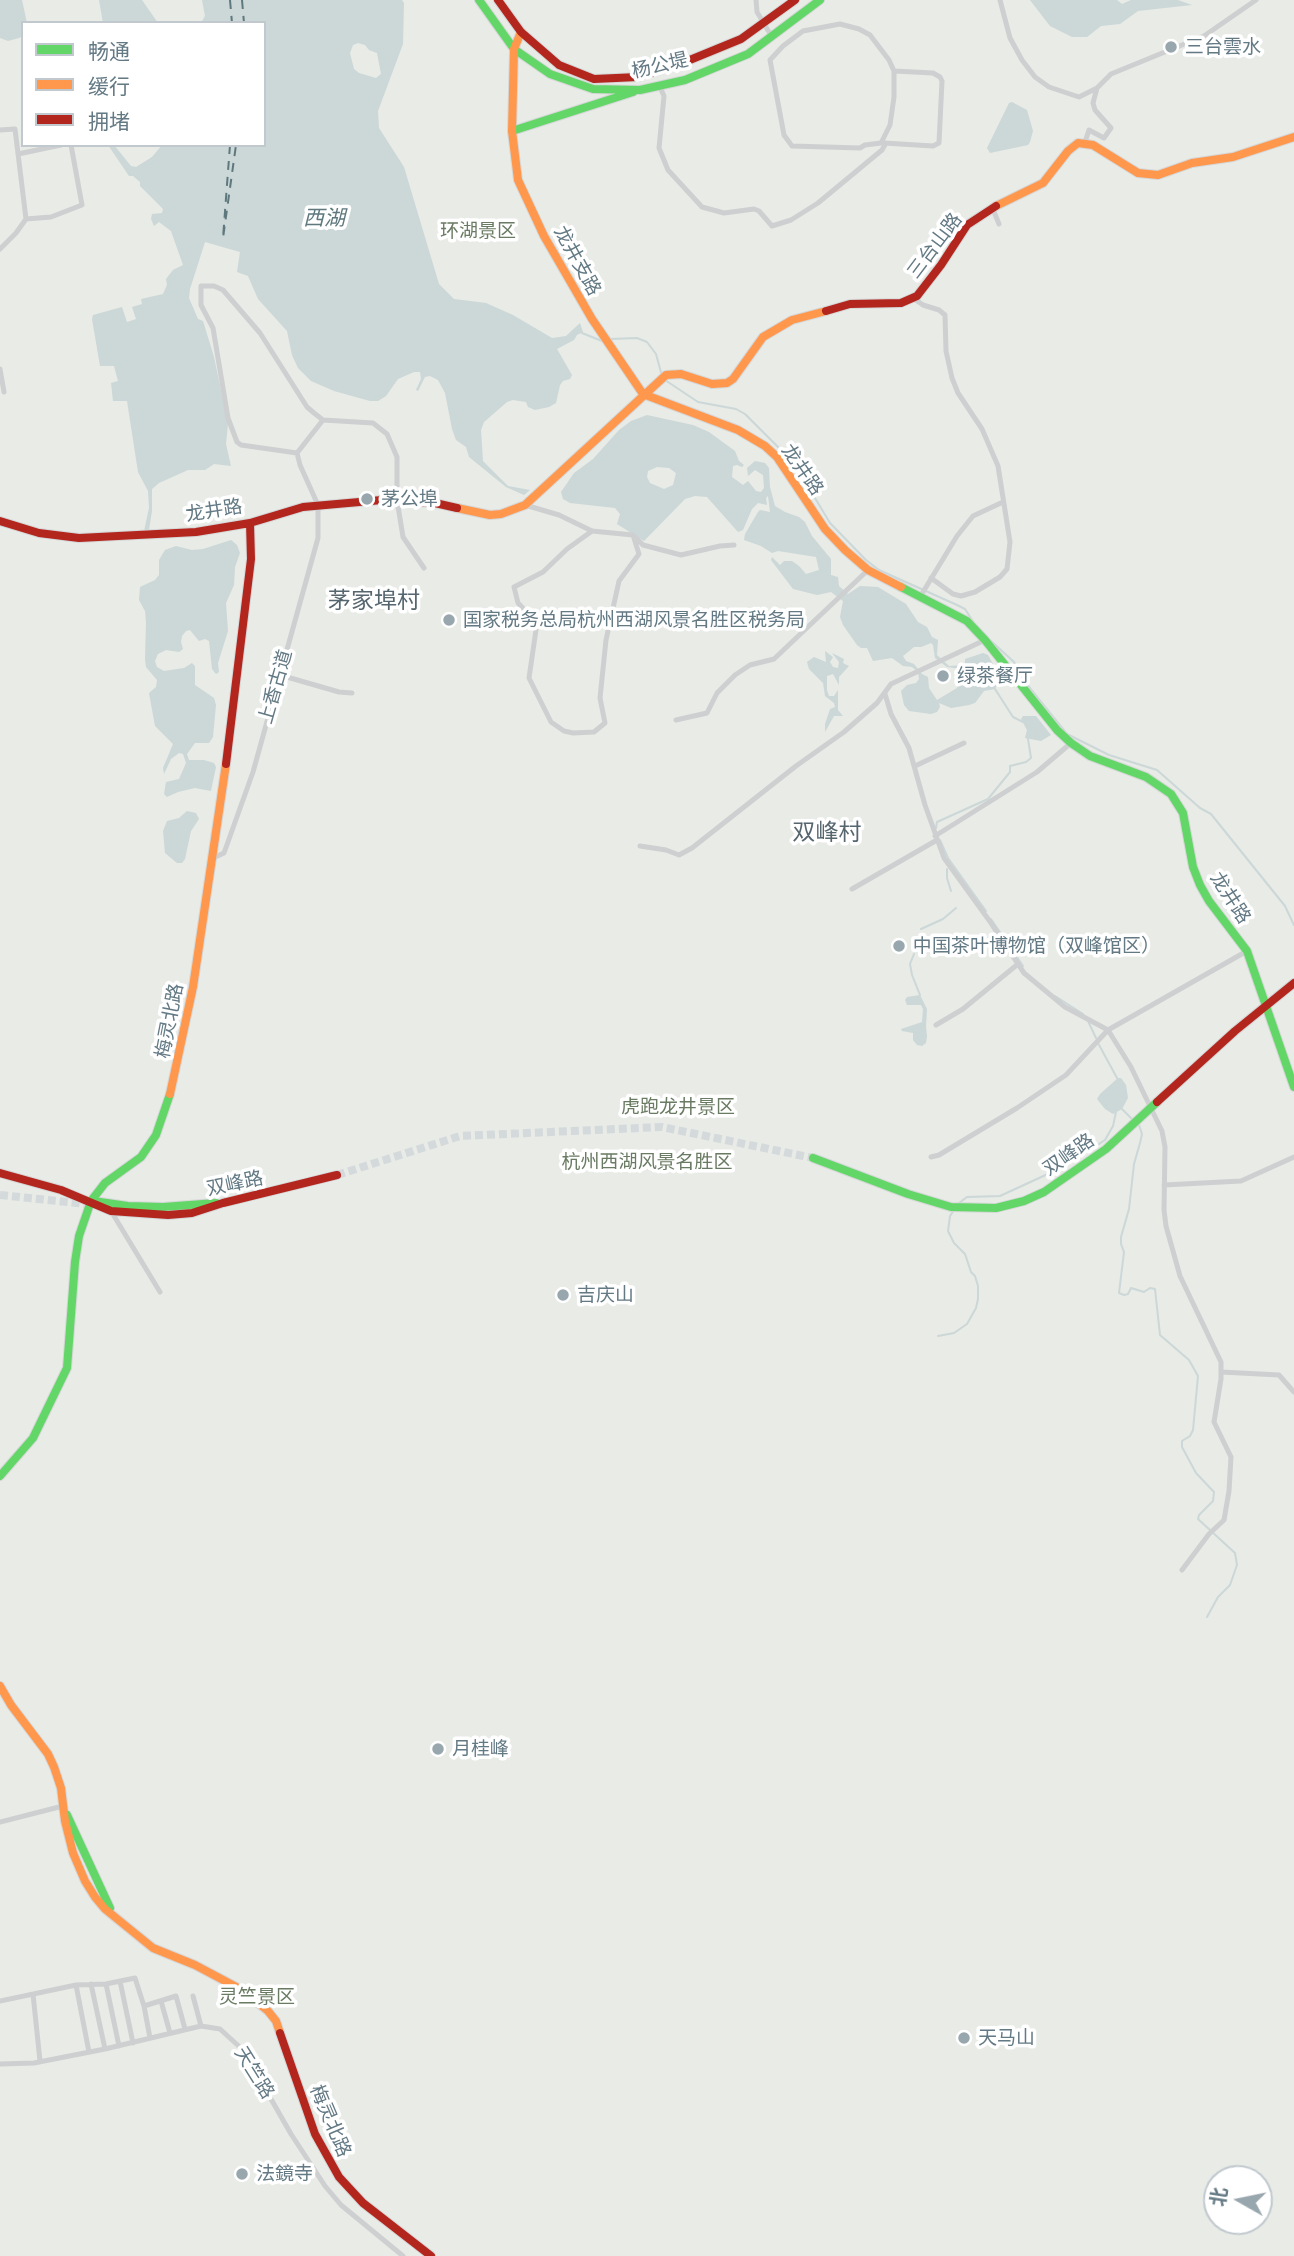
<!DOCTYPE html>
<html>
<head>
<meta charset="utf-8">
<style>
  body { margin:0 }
  #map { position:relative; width:1294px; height:2256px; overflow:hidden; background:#f9f9f9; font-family:"Work Sans","Noto Sans SC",sans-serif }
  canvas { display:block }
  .legend { position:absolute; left:21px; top:21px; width:245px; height:126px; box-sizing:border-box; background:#fff; border:2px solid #c1c9ce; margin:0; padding:9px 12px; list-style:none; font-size:21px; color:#637984 }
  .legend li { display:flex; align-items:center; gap:14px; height:35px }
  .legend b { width:35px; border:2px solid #c1c9ce }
  .north { position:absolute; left:1203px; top:2165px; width:70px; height:70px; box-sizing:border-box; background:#fff; border:2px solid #c1c9ce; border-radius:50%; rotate:279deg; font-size:19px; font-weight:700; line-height:28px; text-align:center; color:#637984 }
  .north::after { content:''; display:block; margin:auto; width:24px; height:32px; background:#98a6ad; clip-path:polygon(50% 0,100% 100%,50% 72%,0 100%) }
</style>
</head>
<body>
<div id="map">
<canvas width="1294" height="2256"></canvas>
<ul class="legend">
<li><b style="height:9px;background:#63d668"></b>畅通</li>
<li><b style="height:9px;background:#ff974d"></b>缓行</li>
<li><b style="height:9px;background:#b3261e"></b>拥堵</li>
</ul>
<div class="north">北</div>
</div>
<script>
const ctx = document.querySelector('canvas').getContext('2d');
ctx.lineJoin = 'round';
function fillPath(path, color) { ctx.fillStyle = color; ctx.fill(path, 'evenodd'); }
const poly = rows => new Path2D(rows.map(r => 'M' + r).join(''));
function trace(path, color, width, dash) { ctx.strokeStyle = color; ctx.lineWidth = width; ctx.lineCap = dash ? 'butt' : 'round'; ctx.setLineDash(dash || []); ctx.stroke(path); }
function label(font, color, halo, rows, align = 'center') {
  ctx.font = font + ' "Work Sans","Noto Sans SC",sans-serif'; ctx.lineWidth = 7; ctx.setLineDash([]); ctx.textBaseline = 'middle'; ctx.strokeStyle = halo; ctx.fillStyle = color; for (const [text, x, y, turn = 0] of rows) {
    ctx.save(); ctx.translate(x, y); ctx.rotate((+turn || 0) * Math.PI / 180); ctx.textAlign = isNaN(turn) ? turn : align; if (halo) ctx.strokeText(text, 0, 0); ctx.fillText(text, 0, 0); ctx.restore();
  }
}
const green = poly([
  [0,0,1294,0,1294,2256,0,2256],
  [23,23,264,23,264,145,23,145],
  [1217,2179,1259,2179,1259,2221,1217,2221]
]);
const water = poly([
  [0,0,22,0,27,23,23,23,23,36,19,38,8,41,0,38],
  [99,0,142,0,158,23,103,23],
  [202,0,402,0,404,3,403,44,378,111,379,128,404,167,439,284,454,299,486,303,513,315,552,338,566,336,580,323,583,332,577,335,574,340,557,349,572,375,570,379,563,381,560,385,556,403,549,407,535,410,528,407,526,402,513,400,507,402,484,422,481,430,483,461,508,486,530,490,524,495,506,487,469,457,466,447,456,440,452,429,445,393,438,380,430,376,425,377,418,391,416,390,421,379,420,372,414,372,398,379,386,396,378,401,370,401,334,391,311,381,298,368,292,355,287,331,258,299,248,276,237,272,240,252,205,242,190,289,189,298,198,319,203,321,214,357,228,424,226,444,231,466,214,464,205,470,188,470,159,483,152,489,152,511,149,530,144,531,149,508,148,491,138,472,127,401,113,401,111,383,118,381,114,366,100,366,92,319,93,315,122,307,127,322,136,319,132,307,142,304,141,299,163,294,167,285,166,279,173,270,183,265,171,231,159,222,154,226,151,219,152,214,162,213,163,209,140,186,140,182,133,176,129,176,108,145,114,145,131,166,136,167,152,157,162,145,264,145,264,23,201,23,205,16],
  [358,43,365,45,369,50,377,53,381,74,376,78,359,73,354,69,350,53,353,45],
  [1030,0,1117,0,1122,4,1131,0,1178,0,1192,5,1138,11,1120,24,1101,26,1087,37,1072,37,1050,26],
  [1012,102,1027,110,1033,131,1030,142,1028,145,990,153,987,148,1009,103],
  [647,415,693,425,709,432,735,451,739,461,744,465,742,467,737,465,733,466,732,477,743,485,748,481,756,491,761,492,764,488,763,475,755,470,748,476,747,468,755,461,765,463,769,468,770,487,775,506,785,512,799,517,805,522,812,536,831,559,831,575,838,577,839,586,848,594,860,586,878,587,906,604,918,622,927,627,932,637,938,640,937,655,949,666,965,665,965,659,983,653,988,655,993,664,997,685,995,689,984,691,975,703,969,705,951,708,939,703,940,707,937,712,931,714,909,711,904,705,901,691,907,685,916,683,919,679,918,672,912,667,903,666,892,658,873,661,867,648,861,648,857,645,843,625,840,617,843,601,831,592,817,595,793,589,771,560,772,557,780,565,784,561,792,561,799,566,806,574,819,570,816,557,778,551,772,553,761,546,744,540,745,534,758,512,760,510,770,512,768,496,766,498,767,505,758,503,752,509,743,530,738,532,707,497,695,496,685,499,644,541,617,524,620,514,615,508,570,503,563,499,561,492,574,473,593,459,619,430,631,421],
  [657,467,669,468,676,473,673,485,664,489,650,483,647,477,648,471],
  [931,643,933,645,935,658,947,667,961,669,962,673,957,688,937,700,929,688,928,677,922,674,914,664,906,661,903,656,914,647,921,647],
  [231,540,237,545,240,553,235,567,234,585,226,603,228,631,218,663,219,672,216,674,212,669,209,641,205,639,199,641,190,630,186,631,182,636,181,642,183,649,179,652,166,650,158,654,155,661,157,667,164,671,184,668,192,663,195,666,195,685,214,698,216,705,213,737,209,743,195,743,187,754,189,760,204,760,214,763,216,767,211,791,195,788,178,792,167,797,164,794,166,782,179,779,186,763,183,754,179,753,171,759,164,774,163,768,173,744,155,726,149,693,156,687,157,680,146,667,145,659,146,622,145,611,139,600,140,587,155,580,159,575,159,560,165,550,176,546,192,550,203,549],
  [825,651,833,657,830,662,833,667,838,668,839,662,832,653,844,659,843,663,849,666,839,677,839,685,833,674,827,676,827,690,829,696,834,696,838,690,838,710,843,716,834,716,825,732,825,724,830,709,835,707,834,703,825,696,823,683,809,669,807,662,814,657,826,662],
  [1023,716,1036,716,1051,735,1041,741,1025,738,1027,730,1021,719],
  [187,811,196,813,199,819,191,831,185,859,182,863,177,863,165,853,163,831,167,821,179,818],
  [920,995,927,1009,926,1027,927,1036,926,1043,922,1046,917,1045,913,1040,913,1033,902,1031,901,1029,922,1022,923,1009,921,1005,907,1005,905,1000,907,997],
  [1118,1078,1121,1078,1126,1085,1128,1098,1122,1109,1113,1114,1105,1109,1097,1099,1100,1094]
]);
const stream = poly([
  [582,333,602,341],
  [611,339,637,338,647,342,656,354,662,376],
  [665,380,698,402,736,409,745,414,794,463,830,523,866,560,879,570,957,605,965,609,974,623],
  [990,640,1014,662,1025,682,1067,734,1109,755,1157,770,1200,808,1211,814,1285,906,1294,925],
  [995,689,1013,717,1023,722],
  [936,828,937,822,988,799,1010,772,1010,766,1026,762,1031,758,1028,739],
  [940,840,948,858,986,911],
  [947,869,947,878,951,891],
  [991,919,1023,966],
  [921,929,943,919,956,908],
  [914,954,910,964,912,975,920,995],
  [1055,996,1083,1014],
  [1088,1021,1096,1038],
  [1098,1043,1117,1078],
  [1122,1109,1132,1119],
  [1139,1125,1142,1134,1140,1143,1134,1164,1129,1209,1121,1237,1121,1244,1124,1252,1119,1293,1124,1295,1128,1294,1131,1288,1144,1292,1150,1288,1155,1289,1160,1335,1189,1360,1198,1376,1193,1430,1190,1436,1182,1441,1182,1447,1196,1473,1214,1492,1213,1501,1199,1515,1198,1519,1235,1553,1237,1565,1230,1585,1218,1597,1207,1617],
  [959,1203,967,1197,1000,1196,1063,1167,1086,1147,1096,1146,1105,1140,1113,1126,1116,1112],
  [938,1336,954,1333,967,1324,976,1308,978,1299,978,1286,975,1276,971,1272,965,1254,954,1243,948,1231,950,1216,954,1210]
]);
const ferry = poly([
  [230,0,232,23],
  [242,0,244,23],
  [230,145,223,238,236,145]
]);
const secondaryTunnel = poly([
  [337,1175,460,1136,662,1127,813,1158],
  [0,1195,96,1205]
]);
const street = poly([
  [756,0,757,12,772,37],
  [1000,0,1010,38,1022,60,1035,77,1049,87,1079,97,1097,88,1093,103,1095,110,1111,128,1104,138,1089,130,1085,142],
  [840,24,859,29,870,35,889,60,894,71,894,97,890,125,881,143,865,145,860,148,792,146,784,135,770,60,783,46,803,31,840,24],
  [659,85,664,96,659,148,668,170,702,207,724,213,754,209,759,211,772,226,791,220,818,203,882,150,886,143],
  [1097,88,1111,74,1204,36,1256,0],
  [0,130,15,129,26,219,16,233,0,249],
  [884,143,933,146,939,143,942,81,940,77,933,73,894,71],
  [18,154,61,145],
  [992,207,999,224],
  [26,219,51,217,82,205,71,145],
  [913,298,923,305,939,310,945,315,946,351,952,378,958,393,982,429,998,466,1010,542,1007,569,1000,577,975,592,961,596,953,594,931,578],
  [0,369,4,392],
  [297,453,241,445,237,442,228,418,213,328,201,305,201,286,214,286,223,290,260,333,307,407,314,413,323,420,373,423,387,434,397,457,397,500,403,537,424,568],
  [525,505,559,515,592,531,633,535,643,545,681,555,720,546,734,545],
  [592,531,567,549,543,572,514,587,518,603,537,623,529,678,551,722,564,731,573,733,594,732,605,723,600,698,606,640,619,581,639,554,633,535],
  [920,597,957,536,973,516,1003,502],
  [280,675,339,692,352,693],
  [885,694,891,714,909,748,925,805,944,858,991,923,1024,973,1065,1007,1108,1030,1131,1067,1162,1131,1165,1147,1164,1210,1166,1226,1180,1276,1221,1362,1221,1379,1214,1422,1231,1457,1229,1491,1224,1520,1209,1534,1182,1570],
  [676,720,707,713,717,693,735,675,750,665,774,659,868,570],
  [915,766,964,743],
  [935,836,1037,772,1071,743],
  [640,846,666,850,679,855,692,848,796,766,844,732,877,703,891,684,985,640],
  [211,859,224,853,253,772,318,538,318,505,300,465,297,453,323,420],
  [852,889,937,840],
  [936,1025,963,1009,1018,964],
  [931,1157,939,1155,1017,1108,1066,1075,1108,1030,1247,951],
  [1164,1185,1241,1181,1294,1157],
  [111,1211,160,1292],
  [1221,1372,1279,1375,1294,1392],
  [0,1822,63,1806],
  [120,1981,133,2043],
  [91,1984,105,2049],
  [106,1984,119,2046],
  [76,1985,89,2052],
  [33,1994,40,2061],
  [193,1996,201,2026],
  [0,2001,76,1985,106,1984,135,1978,144,2006,176,1996,185,2029],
  [161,2001,170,2033],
  [144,2006,150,2038],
  [0,2064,34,2063,105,2049,201,2026,220,2029,243,2050,291,2134,325,2186,341,2205,403,2256]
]);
const fast = poly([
  [479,0,514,49,550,74,593,89,640,90,685,80,748,54,820,0],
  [512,131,633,92],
  [901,587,967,621,985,640,1057,730,1071,743,1090,756,1146,777,1171,794,1183,813,1193,867,1200,885,1209,901,1247,951,1294,1087],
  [813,1158,908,1194,951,1207,996,1208,1024,1201,1044,1192,1106,1149,1157,1102],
  [93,1201,128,1206,163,1207,216,1203],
  [0,1476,33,1438,67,1368,75,1262,79,1236,91,1201,105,1183,141,1157,156,1135,170,1094],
  [67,1815,110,1908]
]);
const slow = poly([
  [521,32,514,49,512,131,518,180,544,236,592,319,643,394],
  [996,206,1043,183,1068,151,1078,143,1093,145,1138,173,1158,175,1192,163,1233,157,1294,137],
  [643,394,738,430,765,446,777,457,825,529,845,550,868,570,901,587],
  [457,508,490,515,501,514,525,505,666,375,681,374,712,384,727,383,733,379,763,337,792,320,826,311],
  [170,1094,193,987,226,764],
  [0,1686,11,1705,48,1754,54,1767,61,1788,65,1821,73,1853,85,1881,95,1897,105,1909,153,1948,195,1965,242,1990,268,2011,276,2021,280,2033]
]);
const jam = poly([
  [498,0,521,32,559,65,594,79,638,77,680,64,741,39,795,0],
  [826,311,850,304,901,303,917,296,941,265,967,225,996,206],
  [0,521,39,533,79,538,196,532,250,523,303,507,382,500,435,503,457,508],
  [226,764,251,559,250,523],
  [1157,1102,1235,1031,1294,983],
  [0,1173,61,1190,111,1211,168,1215,192,1213,226,1202],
  [223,1203,337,1175],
  [280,2033,315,2134,339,2177,363,2203,431,2256]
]);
const markers = [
  [1171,47,7,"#98a6ad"],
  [367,499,7,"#98a6ad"],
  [449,620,7,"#98a6ad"],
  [943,676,7,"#98a6ad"],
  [899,946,7,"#98a6ad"],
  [563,1295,7,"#98a6ad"],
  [438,1749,7,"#98a6ad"],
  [964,2038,7,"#98a6ad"],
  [242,2174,7,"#98a6ad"]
];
const poiNames = [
  ["三台雲水",1185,47],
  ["茅公埠",381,499],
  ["国家税务总局杭州西湖风景名胜区税务局",463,620],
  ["绿茶餐厅",957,676],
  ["中国茶叶博物馆（双峰馆区）",913,946],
  ["吉庆山",577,1295],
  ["月桂峰",452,1749],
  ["天马山",978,2038],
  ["法鏡寺",256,2174]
];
const streetNames = [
  ["杨公堤",660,66,-13],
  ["三台山路",935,246,-53],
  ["龙井支路",577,261,61],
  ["龙井路",802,470,55],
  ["龙井路",214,511,-9],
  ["上香古道",276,687,-74],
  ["龙井路",1230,898,57],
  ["梅灵北路",170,1021,-79],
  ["双峰路",1069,1155,-35],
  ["双峰路",235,1184,-12],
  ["天竺路",254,2073,58],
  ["梅灵北路",330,2121,67]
];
const parkNames = [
  ["环湖景区",478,231],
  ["虎跑龙井景区",678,1107],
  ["杭州西湖风景名胜区",647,1162],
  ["灵竺景区",257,1997]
];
const waterNames = [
  ["西湖",324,219]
];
const quarterNames = [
  ["茅家埠村",374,601],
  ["双峰村",827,833]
];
fillPath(green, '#e8ebe6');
fillPath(water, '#ccd7d8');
trace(stream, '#ccd7d8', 2);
trace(ferry, '#5e787d', 2, [9, 7]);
trace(secondaryTunnel, '#d4d9dc', 8, [8, 4]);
trace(fast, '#d6d7d8', 10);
trace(slow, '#d6d7d8', 10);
trace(jam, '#d6d7d8', 10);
trace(street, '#cecfd0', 5);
trace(fast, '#63d668', 8);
trace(slow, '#ff974d', 8);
trace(jam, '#b3261e', 8);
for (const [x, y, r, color] of markers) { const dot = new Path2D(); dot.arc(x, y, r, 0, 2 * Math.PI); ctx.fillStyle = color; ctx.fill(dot); trace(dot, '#fff', 2.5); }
label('19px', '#637984', '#fff', poiNames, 'left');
label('19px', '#637984', '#fff', streetNames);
label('19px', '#6a7b63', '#fff', parkNames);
label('italic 21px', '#5e787d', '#fff', waterNames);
label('23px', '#56666f', '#fff', quarterNames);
</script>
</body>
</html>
